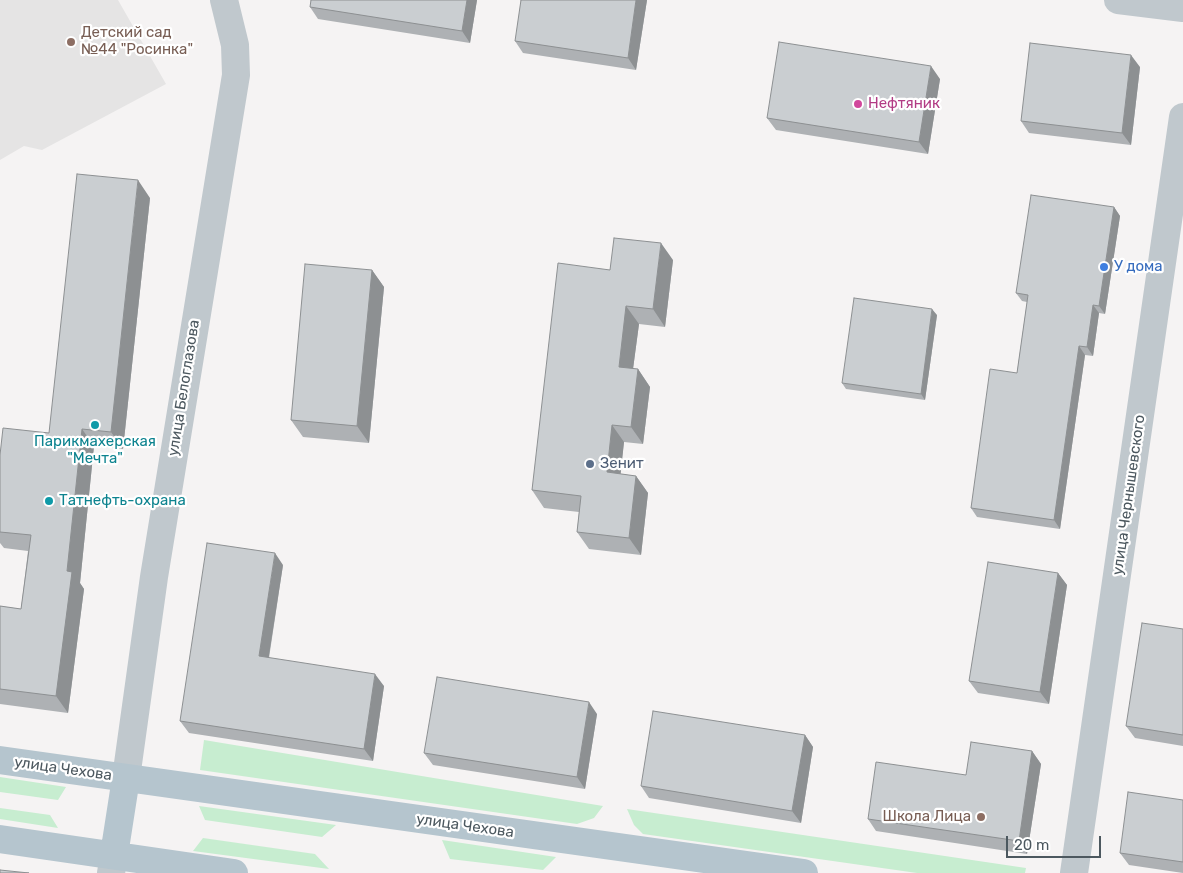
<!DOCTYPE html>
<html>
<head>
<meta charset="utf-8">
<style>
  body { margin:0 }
  #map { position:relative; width:1183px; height:873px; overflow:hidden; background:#f5f3f3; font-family:Rubik,sans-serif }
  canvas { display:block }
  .scale { position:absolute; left:1006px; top:836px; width:95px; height:22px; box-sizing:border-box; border:2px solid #4c585f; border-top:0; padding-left:6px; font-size:15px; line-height:18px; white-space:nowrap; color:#4c585f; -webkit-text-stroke:4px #fff; paint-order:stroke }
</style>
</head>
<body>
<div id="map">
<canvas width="1183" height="873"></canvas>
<div class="scale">20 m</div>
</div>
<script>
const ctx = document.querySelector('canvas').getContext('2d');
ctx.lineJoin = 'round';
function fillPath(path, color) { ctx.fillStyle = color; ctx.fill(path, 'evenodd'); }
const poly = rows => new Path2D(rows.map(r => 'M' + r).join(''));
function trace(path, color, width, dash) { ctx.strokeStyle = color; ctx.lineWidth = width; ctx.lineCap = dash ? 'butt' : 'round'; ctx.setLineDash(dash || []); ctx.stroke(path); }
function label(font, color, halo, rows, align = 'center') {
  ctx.font = font + ' Rubik,sans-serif'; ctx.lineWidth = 4.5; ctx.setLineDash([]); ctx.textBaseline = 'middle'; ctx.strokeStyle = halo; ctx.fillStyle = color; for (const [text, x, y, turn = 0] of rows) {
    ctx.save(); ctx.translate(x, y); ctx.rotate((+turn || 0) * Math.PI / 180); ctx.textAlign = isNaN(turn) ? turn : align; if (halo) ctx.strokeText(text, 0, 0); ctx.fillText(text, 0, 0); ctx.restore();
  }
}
const education = poly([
  [0,0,118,0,166,84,42,150,24,146,0,160]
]);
const green = poly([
  [204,740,603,806,594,818,577,824,200,770],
  [0,777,66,787,58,800,0,792],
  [199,806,336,825,322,837,205,820],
  [0,808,50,815,58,828,0,819],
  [627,809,1026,868,1025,873,917,873,643,834,634,825],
  [203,838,315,854,329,869,193,851],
  [442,840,556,857,543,870,450,859]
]);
const minor = poly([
  [1118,0,1183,8],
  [126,778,154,577,236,75,235,45,224,0],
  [111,873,114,855],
  [1074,873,1183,117]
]);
const major = poly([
  [0,760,804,873],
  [0,839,234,873],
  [114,855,126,778]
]);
const wall = poly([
  [477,0,470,43,318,19,310,7],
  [647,0,636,70,523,53,515,41],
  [1140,67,1131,145,1029,133,1021,121],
  [940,79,928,154,776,130,767,118],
  [150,198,123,449,94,446,80,583,84,589,68,713,0,704,0,606,21,609,28,551,4,548,0,543,0,455,49,433],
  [1114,207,1120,216,1105,314,1099,313,1093,356,1085,355,1060,529,977,517,971,508,1017,373,1027,302,1022,301,1016,293],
  [673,260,665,327,639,324,633,369,638,369,650,387,643,444,624,442,620,474,636,476,648,493,641,555,589,549,577,532,579,512,544,508,532,490,610,270],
  [372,270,384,287,369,443,303,437,291,420],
  [937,315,925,400,846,389,842,383],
  [283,565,269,658,384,686,373,761,189,733,180,721],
  [1058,573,1067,585,1049,704,978,693,969,681],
  [1183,629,1183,746,1135,738,1126,726],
  [597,714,585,789,433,765,424,753],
  [805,735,813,747,801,823,649,798,641,786],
  [1032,751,1041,764,1027,854,876,831,868,819,966,775],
  [1183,800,1183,873,1129,865,1120,853]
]);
const shadedWall = poly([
  [467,0,477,0,470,43,462,31],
  [636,0,647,0,636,70,628,58],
  [1131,55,1140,67,1131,145,1122,133],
  [931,66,940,79,928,154,919,142],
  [138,180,150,198,123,449,111,432],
  [1114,207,1120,216,1105,314,1099,306],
  [661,243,673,260,665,327,653,309],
  [372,270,384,287,369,443,357,426],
  [1093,305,1099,313,1093,356,1087,347],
  [626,306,639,324,631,384,619,367],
  [932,309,937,315,925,400,921,394],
  [1079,346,1085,355,1060,529,1054,520],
  [638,369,650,387,643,444,631,427],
  [612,425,624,442,619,490,607,472],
  [82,429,94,446,80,583,84,589,68,713,56,696,67,571],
  [636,476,648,493,641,555,629,538],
  [275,553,283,565,267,668,259,656],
  [1058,573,1067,585,1049,704,1040,692],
  [375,674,384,686,373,761,364,749],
  [589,702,597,714,585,789,577,777],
  [805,735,813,747,801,823,792,811],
  [1032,751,1041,764,1027,854,1019,841]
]);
const building = poly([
  [311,0,467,0,462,31,310,7,311,0],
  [521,0,636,0,628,58,515,41,521,0],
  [779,42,931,66,919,142,767,118,779,42],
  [1030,43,1131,55,1122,133,1021,121,1030,43],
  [77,174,138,180,111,432,82,429,67,571,72,572,56,696,0,689,0,606,21,609,31,535,0,532,0,455,3,428,49,433,77,174],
  [1031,195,1114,207,1099,306,1093,305,1087,347,1079,346,1054,520,971,508,990,369,1017,373,1028,295,1016,293,1031,195],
  [614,238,661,243,653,309,626,306,619,367,638,369,631,427,612,425,607,472,636,476,629,538,577,532,581,496,532,490,558,263,610,270,614,238],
  [305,264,372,270,357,426,291,420,305,264],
  [854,298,932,309,921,394,842,383,854,298],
  [207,543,275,553,259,656,375,674,364,749,180,721,207,543],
  [988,562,1058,573,1040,692,969,681,988,562],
  [1142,623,1183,629,1183,735,1126,726,1142,623],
  [437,677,589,702,577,777,424,753,437,677],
  [653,711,805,735,792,811,641,786,653,711],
  [971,742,1032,751,1019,841,868,819,876,762,966,775,971,742],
  [1128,792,1183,800,1183,862,1120,853,1128,792],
  [0,870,29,873,0,873,0,870]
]);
const markers = [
  [71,42,5,"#8d6e63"],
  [858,104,5,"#d1479c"],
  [1104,267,5,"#3f7fe0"],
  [95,425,5,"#0f9aa8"],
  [590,464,5,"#5c6f8a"],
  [49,501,5,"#0f9aa8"],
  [981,817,5,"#8d6e63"]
];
const educationNames = [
  ["Детский сад",81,33],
  ["№44 \"Росинка\"",81,50],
  ["Школа Лица",971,817,"right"]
];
const hotelNames = [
  ["Нефтяник",868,104]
];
const shopNames = [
  ["У дома",1114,267]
];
const streetNames = [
  ["улица Белоглазова",184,388,-81],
  ["улица Чернышевского",1129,495,-82],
  ["улица Чехова",63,769,8],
  ["улица Чехова",465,826,8]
];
const cultureNames = [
  ["Парикмахерская",95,442],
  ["\"Мечта\"",95,459],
  ["Татнефть-охрана",59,501,"left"]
];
const serviceNames = [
  ["Зенит",600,464]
];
fillPath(education, '#e5e4e4');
fillPath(green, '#c7edd0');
trace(minor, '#c0c8cd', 28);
trace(major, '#b5c5ce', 28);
fillPath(wall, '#aeb1b4');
fillPath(shadedWall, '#8d9092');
fillPath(building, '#caced1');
trace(building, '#8d9092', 1);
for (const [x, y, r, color] of markers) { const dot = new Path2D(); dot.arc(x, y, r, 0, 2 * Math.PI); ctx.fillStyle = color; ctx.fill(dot); trace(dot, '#fff', 2); }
label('15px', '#785e54', '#fff', educationNames, 'left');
label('15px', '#b23c85', '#fff', hotelNames, 'left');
label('15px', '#366cbe', '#fff', shopNames, 'left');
label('15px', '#4c585f', '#fff', streetNames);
label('15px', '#0d838f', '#fff', cultureNames);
label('15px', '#4e5e75', '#fff', serviceNames, 'left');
</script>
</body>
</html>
